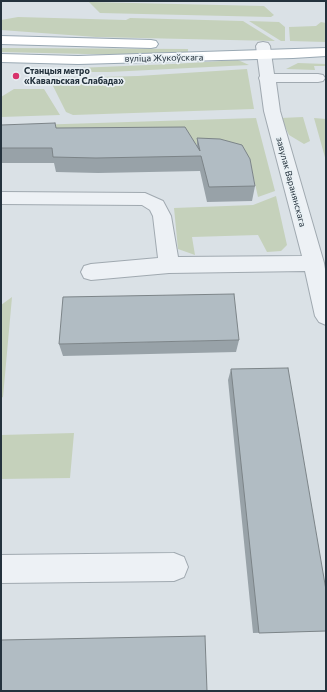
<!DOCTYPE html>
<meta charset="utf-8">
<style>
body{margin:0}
#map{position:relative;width:327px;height:692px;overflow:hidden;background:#dae1e6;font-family:Commissioner,sans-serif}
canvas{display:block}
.frame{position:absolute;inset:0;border:2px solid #24323d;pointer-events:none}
</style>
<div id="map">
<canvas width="327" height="692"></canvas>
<div class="frame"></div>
</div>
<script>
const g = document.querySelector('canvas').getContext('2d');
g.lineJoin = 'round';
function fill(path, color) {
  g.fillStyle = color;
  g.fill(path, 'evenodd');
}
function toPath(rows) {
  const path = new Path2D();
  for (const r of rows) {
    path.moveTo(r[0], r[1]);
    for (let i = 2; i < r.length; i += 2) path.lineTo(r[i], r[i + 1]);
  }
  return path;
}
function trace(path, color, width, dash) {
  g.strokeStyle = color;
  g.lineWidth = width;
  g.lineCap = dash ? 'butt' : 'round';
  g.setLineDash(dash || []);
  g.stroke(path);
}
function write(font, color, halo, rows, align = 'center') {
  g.font = font + ' Commissioner,sans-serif';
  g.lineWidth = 3.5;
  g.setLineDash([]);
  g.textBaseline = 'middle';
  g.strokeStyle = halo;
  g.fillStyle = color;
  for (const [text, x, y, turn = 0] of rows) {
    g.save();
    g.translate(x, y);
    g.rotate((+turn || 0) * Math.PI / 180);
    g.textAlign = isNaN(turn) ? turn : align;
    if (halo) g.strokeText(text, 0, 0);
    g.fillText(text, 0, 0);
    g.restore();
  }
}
const green = toPath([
 [89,2,264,6,274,15,271,17,100,13],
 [18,17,126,20,130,18,243,21,275,41,96,37,1,30,1,20],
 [249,21,279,22,285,27,285,41,281,41],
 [321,22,326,23,326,42,290,41,289,27,316,26],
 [1,48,188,49,188,53,127,55,1,52],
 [238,60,249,65,109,72,57,72,53,69,173,64],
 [298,63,326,64,326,66,314,66,315,70,286,69],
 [247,69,254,109,73,115,66,112,51,82,55,78,138,76],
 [14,89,44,89,60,115,1,117,1,97],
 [303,117,310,141,304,144,289,135,281,118],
 [256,118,275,191,258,197,249,157,225,147,201,146,179,140,1,126],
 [314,118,326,119,326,161],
 [276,196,287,245,281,251,267,252,258,235,192,237,195,255,178,249,174,208,253,205],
 [12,297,3,397,1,398,1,305],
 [74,433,70,478,1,479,1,435]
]);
const minor = toPath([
 [263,42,268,43,270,46,274,74,318,74,323,75,325,78,323,81,318,82,276,82,280,111,324,263,326,275,326,325,319,322,315,316,305,271,169,273,91,280,84,278,81,272,84,266,91,264,158,258,153,216,150,210,142,205,1,204,1,192,145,193,163,201,171,216,178,257,302,256,264,111,260,81,259,78,260,76,256,46,258,43,263,42],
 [174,553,184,557,188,567,184,577,174,581,1,583,1,555,174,553]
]);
const major = toPath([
 [1,36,151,40,156,41,158,44,156,47,151,48,1,44,1,36],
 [326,48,326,56,293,58,78,64,1,62,1,54,78,56,326,48]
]);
const wall = toPath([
 [1,125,57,128,197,146,197,138,255,186,252,201,207,202,200,171,98,173,56,172,54,163,1,163],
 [239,340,236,352,63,356,59,344],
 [231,369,326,631,253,633,228,380]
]);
const building = toPath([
 [55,123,56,128,185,127,200,151,197,138,220,139,242,145,250,159,255,186,209,187,201,156,96,158,53,157,52,148,1,148,1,125,55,123],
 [234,294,239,340,59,344,63,297,234,294],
 [288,368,326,590,326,631,259,633,231,369,288,368],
 [205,636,207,691,1,691,1,640,205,636]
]);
const markers = [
 [16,76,4,"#d8336c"]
];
const farStreetnames = [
 ["вуліца Жукоўскага",164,58,-1],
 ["завулак Варанянскага",291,182,75]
];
const farPoinames = [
 ["Станцыя метро",24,71],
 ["«Кавальская Слабада»",24,81]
];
fill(green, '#c5d1bb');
trace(minor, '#a0a9b0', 2);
trace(major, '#99a8b3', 2);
fill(minor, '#edf1f5');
fill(major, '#fff');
fill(wall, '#98a2a8');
fill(building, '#b1bcc3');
trace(building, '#7c8488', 1);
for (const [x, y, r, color] of markers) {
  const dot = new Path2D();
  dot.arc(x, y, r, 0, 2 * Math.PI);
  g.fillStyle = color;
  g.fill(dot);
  trace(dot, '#e9f0f4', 1.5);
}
write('9px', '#24323d', '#e9f0f4', farStreetnames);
write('bold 9px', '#24323d', '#e9f0f4', farPoinames, 'left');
</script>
